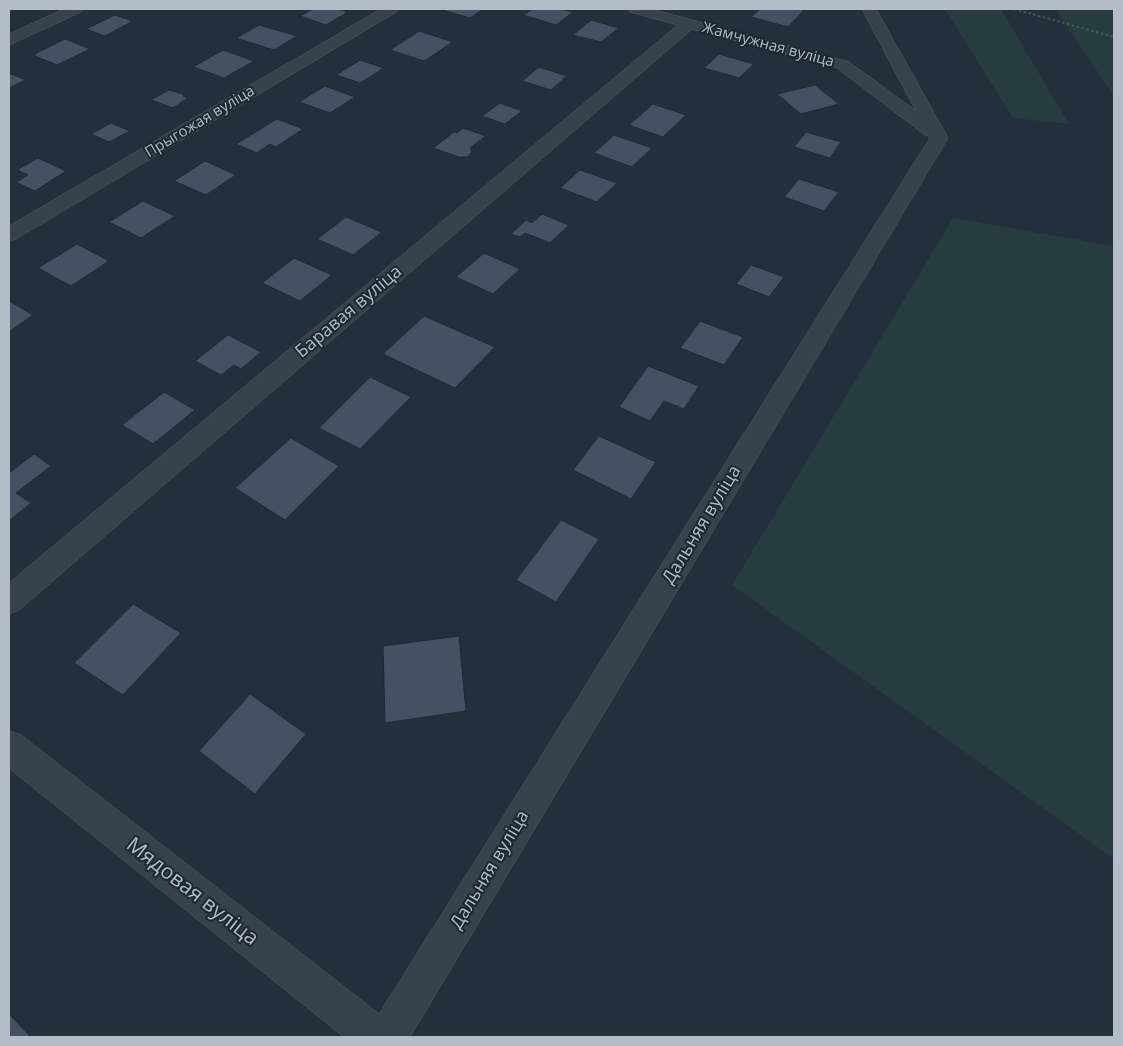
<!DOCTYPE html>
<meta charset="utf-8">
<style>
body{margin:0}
#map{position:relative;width:1123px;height:1046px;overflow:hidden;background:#242f3e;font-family:"Open Sans",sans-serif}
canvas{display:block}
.frame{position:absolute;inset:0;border:10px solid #b4bcc9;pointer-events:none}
</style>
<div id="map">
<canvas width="1123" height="1046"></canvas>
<div class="frame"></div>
</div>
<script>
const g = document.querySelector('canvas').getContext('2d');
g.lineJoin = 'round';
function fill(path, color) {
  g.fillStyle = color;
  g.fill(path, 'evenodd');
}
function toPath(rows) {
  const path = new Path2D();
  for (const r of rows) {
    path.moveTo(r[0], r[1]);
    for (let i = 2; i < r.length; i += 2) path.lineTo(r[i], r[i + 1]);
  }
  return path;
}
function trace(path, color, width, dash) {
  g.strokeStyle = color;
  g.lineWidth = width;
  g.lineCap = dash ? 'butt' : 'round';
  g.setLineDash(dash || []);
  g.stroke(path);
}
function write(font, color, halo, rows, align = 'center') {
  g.font = font + ' "Open Sans",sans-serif';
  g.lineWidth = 4;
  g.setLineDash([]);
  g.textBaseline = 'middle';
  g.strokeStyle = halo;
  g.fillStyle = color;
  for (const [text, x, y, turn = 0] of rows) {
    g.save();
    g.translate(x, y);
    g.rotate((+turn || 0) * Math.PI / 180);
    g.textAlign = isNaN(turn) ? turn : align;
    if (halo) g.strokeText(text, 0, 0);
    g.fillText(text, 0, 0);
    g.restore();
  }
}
const green = toPath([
 [945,9,1001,9,1069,124,1013,118],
 [1055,9,1114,9,1114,96],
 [953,218,1114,246,1114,859,732,585]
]);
const building = toPath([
 [313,9,338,9,348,12,326,25,300,16,313,9],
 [439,9,484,9,470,18,439,9],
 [533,9,560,9,573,12,556,25,523,15,533,9],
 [760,9,805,9,788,27,751,17,760,9],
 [115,15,133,21,105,36,86,29,115,15],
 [591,20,619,28,601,42,573,35,591,20],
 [259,25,297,36,274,50,236,38,259,25],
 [419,31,453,42,424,61,390,50,419,31],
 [65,39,90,49,57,65,33,55,65,39],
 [223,50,254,61,224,78,193,67,223,50],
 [719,54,754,64,739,78,704,68,719,54],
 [360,60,384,68,360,83,336,75,360,60],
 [539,67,567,76,551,90,522,81,539,67],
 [9,73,26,80,9,88,9,73],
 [815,85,839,104,801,114,777,94,815,85],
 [325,86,355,97,330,113,299,102,325,86],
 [169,90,185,95,183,96,188,98,173,108,151,100,169,90],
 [500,103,522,111,505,124,482,116,500,103],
 [653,104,686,115,663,137,629,125,653,104],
 [277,119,303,129,276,147,270,144,257,153,236,144,277,119],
 [111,123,130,131,109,142,91,134,111,123],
 [463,128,486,136,470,148,472,152,468,157,459,157,433,148,454,132,457,133,463,128],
 [806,132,841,142,830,158,794,147,806,132],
 [614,135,652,148,632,167,594,153,614,135],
 [38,158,66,171,35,191,16,182,28,175,17,170,38,158],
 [205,161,236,175,206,195,174,181,205,161],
 [580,170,617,183,597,202,560,188,580,170],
 [799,179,839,192,824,211,784,197,799,179],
 [143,201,175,216,141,238,109,222,143,201],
 [542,214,569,225,550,243,525,233,520,237,511,234,526,220,532,223,542,214],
 [346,217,382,232,353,255,317,239,346,217],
 [77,244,109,261,71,286,38,268,77,244],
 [484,253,520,269,493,294,456,277,484,253],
 [294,258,332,275,300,301,262,283,294,258],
 [751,265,784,277,769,297,736,284,751,265],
 [9,301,33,315,9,332,9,301],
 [424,316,495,347,455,388,383,354,424,316],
 [700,321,743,337,724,365,680,348,700,321],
 [228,335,261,352,241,369,234,365,221,375,195,361,228,335],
 [648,366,699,386,684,409,664,401,650,421,619,407,648,366],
 [370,377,411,397,360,449,319,428,370,377],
 [164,392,195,410,153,444,122,425,164,392],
 [599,436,656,462,631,499,573,470,599,436],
 [291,438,339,466,285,520,235,488,291,438],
 [34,454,51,466,16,493,31,503,9,521,9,473,34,454],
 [561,520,599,539,556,602,516,580,561,520],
 [133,604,181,633,123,695,74,663,133,604],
 [459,636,466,711,385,723,383,646,459,636],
 [250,694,306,734,255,794,199,751,250,694],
 [9,1014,30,1036,29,1037,9,1037,9,1014]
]);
const path = toPath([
 [1014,9,1114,37]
]);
const minor = toPath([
 [64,9,83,9,81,12,9,45,9,34,64,9],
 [381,9,398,9,396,12,16,239,9,241,9,226,381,9],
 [628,9,651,9,849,62,916,111,862,9,876,9,948,138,410,1037,344,1037,9,768,9,731,21,735,379,1014,930,138,929,136,925,135,837,68,692,29,19,610,9,614,9,583,678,25,630,12,628,9]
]);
const farStreetnames = [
 ["Жамчужная вуліца",768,45,15],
 ["Прыгожая вуліца",200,122,-31]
];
const streetNames = [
 ["Баравая вуліца",349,312,-40],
 ["Дальняя вуліца",702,525,-59],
 ["Дальняя вуліца",490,870,-59]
];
const nearStreetnames = [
 ["Мядовая вуліца",192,892,38]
];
fill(green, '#263c3f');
fill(building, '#455162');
trace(building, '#1f2835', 1);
trace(minor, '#565f6c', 1);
trace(path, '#44595c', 2, [2.5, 2.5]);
fill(minor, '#38414e');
write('15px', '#b4bcc9', '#1d2633', farStreetnames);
write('18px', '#b4bcc9', '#1d2633', streetNames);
write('21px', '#b4bcc9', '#1d2633', nearStreetnames);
</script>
